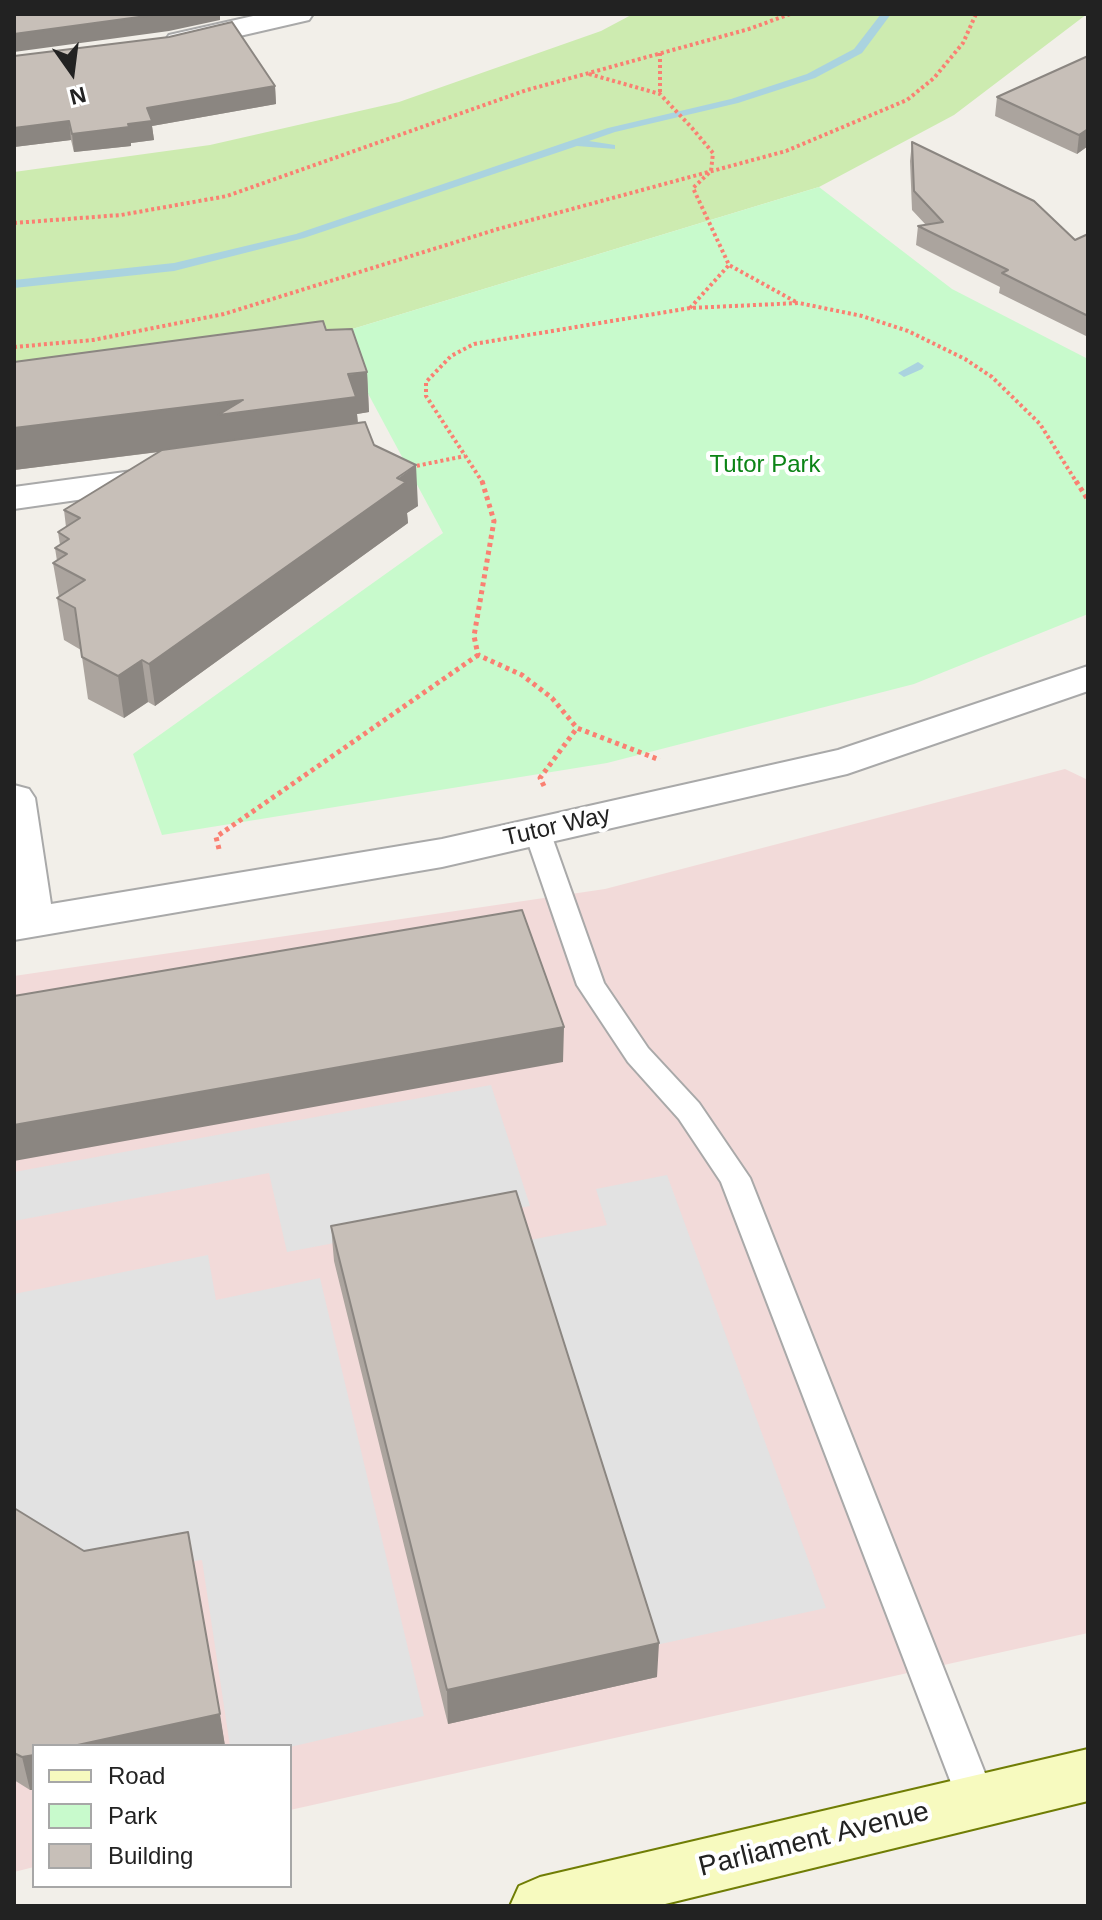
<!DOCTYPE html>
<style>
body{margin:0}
#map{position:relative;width:1102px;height:1920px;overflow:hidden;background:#f2efe9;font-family:Arial,sans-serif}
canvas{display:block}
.frame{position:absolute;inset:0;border:16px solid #222;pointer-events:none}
.legend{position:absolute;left:32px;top:1744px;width:260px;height:144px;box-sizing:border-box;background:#fff;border:2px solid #a7a7a7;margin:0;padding:10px 14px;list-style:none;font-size:24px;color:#222}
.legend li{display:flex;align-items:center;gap:16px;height:40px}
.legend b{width:40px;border:2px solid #a7a7a7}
.north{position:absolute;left:32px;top:32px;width:80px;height:80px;-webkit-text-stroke:6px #fff;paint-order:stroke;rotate:166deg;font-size:22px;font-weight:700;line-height:32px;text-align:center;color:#222}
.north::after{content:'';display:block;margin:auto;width:28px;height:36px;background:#222;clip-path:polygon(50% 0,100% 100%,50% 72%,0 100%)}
</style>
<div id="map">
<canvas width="1102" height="1920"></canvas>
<div class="frame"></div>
<ul class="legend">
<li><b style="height:10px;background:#f7fabf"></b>Road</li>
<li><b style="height:22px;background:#c8facc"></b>Park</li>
<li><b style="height:22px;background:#c7bfb8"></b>Building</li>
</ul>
<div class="north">N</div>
</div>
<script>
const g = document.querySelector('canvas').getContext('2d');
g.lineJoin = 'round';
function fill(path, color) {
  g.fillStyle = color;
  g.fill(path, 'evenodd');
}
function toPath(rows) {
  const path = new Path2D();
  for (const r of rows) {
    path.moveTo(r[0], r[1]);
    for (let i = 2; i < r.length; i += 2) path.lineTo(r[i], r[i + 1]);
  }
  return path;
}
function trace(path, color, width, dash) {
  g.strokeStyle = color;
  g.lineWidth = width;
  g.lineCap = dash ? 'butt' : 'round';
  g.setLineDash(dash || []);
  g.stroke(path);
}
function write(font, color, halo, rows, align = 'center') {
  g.font = font + ' Arial,sans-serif';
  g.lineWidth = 8;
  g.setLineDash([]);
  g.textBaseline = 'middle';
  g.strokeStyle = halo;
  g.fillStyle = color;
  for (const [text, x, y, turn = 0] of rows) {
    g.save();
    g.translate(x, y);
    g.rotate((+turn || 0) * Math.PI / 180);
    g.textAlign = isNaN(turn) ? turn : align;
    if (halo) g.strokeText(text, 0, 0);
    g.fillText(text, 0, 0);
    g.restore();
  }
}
const commercial = toPath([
 [1065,769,1088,780,1088,1633,290,1810,290,1746,34,1746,34,1867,14,1872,14,976,605,889]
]);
const grass = toPath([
 [633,14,1087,14,954,115,819,187,336,334,14,383,14,172,210,145,399,102,601,31]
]);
const park = toPath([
 [819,187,952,289,1088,359,1088,614,914,684,607,763,162,835,133,754,443,533,336,334]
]);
const parking = toPath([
 [491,1085,530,1206,287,1252,269,1173,14,1221,14,1172],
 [667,1175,826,1608,656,1645,530,1240,607,1225,596,1189],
 [208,1255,216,1300,320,1278,424,1716,290,1747,230,1746,202,1560,98,1573,14,1523,14,1294]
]);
const stream = toPath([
 [881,14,891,14,862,53,815,78,738,103,615,132,589,141,615,145,615,149,577,146,304,238,174,271,14,288,14,280,174,263,296,234,608,128,731,99,807,74,854,49,881,14],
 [918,362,924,366,922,369,904,377,898,373,918,362]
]);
const pathFar1 = toPath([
 [660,53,660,94],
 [589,74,660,94,692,128,713,153,711,171,693,188,729,265,796,302],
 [14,223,121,215,227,196,527,90,749,29,790,14],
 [690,308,729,265],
 [14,347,93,340,224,314,498,229,786,151,907,100,934,78,963,43,976,14],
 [411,467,465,456],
 [483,483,426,396,426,382,451,356,474,344,690,308,799,303,862,316,908,331,965,359,992,377,1040,424,1077,483]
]);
const path = toPath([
 [482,481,494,521,474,636,478,655,522,675,552,698,577,728,660,760],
 [1076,481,1088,500],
 [544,786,540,778,577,728],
 [219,849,216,837,478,655]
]);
const service = toPath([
 [537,822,546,825,550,831,604,983,648,1048,699,1103,750,1178,996,1801,990,1813,977,1818,964,1813,958,1801,721,1182,679,1119,628,1062,577,985,524,831,528,825,537,822]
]);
const minor = toPath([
 [262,14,313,14,309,20,179,50,169,47,165,41,169,35,262,14],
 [162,467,175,470,180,478,175,486,14,509,14,487,162,467],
 [1088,666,1088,691,847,774,442,867,14,940,14,785,29,789,35,798,51,904,442,839,838,750,1088,666]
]);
const secondary = toPath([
 [1088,1749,1088,1801,657,1906,510,1906,519,1886,540,1877,1088,1749]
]);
const wall = toPath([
 [14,56,275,86,276,104,152,126,154,140,131,143,131,146,74,152,71,140,14,147],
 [1088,56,1088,146,1077,154,995,116,997,97],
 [912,142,1075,240,1088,234,1088,337,999,293,1000,287,916,245,918,226,926,225,912,210,910,161],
 [326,330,367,372,369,412,357,414,358,423,418,506,407,513,408,523,155,706,148,702,124,718,88,699,81,650,64,640,57,598,59,597,53,563,57,561,55,548,60,545,58,532,66,527,64,510,159,452,14,470,14,362],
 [331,1226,657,1677,448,1724,334,1261],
 [14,1508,84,1551,188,1532,225,1746,34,1746,30,1790,14,1780]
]);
const shadedWall = toPath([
 [161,14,220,14,220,20,169,31,14,52,14,34],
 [275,86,276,104,152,126,154,140,131,143,131,146,74,152,72,134,128,124,147,108],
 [69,121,71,140,14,147,14,128],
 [1088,129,1088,146,1077,154,1079,135],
 [367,372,369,412,357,414,359,438,221,444,14,470,14,428],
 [416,465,418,506,407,513,408,523,155,706,149,664],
 [142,660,148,702,124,718,118,676],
 [564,1027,563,1062,14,1161,14,1125],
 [659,1643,657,1677,448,1724,447,1690],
 [220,1714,225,1746,73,1746],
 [34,1755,34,1790,30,1790,22,1757]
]);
const building = toPath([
 [14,14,161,14,14,34,14,14],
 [232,22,275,86,147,108,152,121,128,124,129,127,72,134,69,121,14,128,14,56,169,37,232,22],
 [1088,56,1088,129,1079,135,997,97,1088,56],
 [912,142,1034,201,1075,240,1088,234,1088,316,1002,273,1008,270,918,226,943,222,914,191,912,142],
 [323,321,326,330,352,329,367,372,348,374,356,397,218,415,243,400,14,428,14,362,323,321],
 [365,422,374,445,416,465,397,478,406,482,149,664,142,660,118,676,82,657,75,608,57,598,85,580,53,563,67,554,55,548,69,539,58,532,80,518,64,510,162,450,365,422],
 [522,910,564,1027,14,1125,14,996,522,910],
 [516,1191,659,1643,447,1690,331,1226,516,1191],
 [14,1508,84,1551,188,1532,220,1714,73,1746,34,1746,34,1755,22,1757,14,1753,14,1508]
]);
const parkNames = [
 ["Tutor Park",765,465]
];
const streetNames = [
 ["Tutor Way",557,827,-13]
];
const nearStreetnames = [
 ["Parliament Avenue",814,1840,-14]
];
fill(commercial, '#f2dad9');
fill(grass, '#cdebb0');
fill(park, '#c8facc');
fill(parking, '#e2e2e2');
fill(stream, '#aad3df');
trace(service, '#a9a9a9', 4);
trace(minor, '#a9a9a9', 4);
trace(secondary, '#707d05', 4);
trace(pathFar1, '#fa8072', 4, [3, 3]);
trace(path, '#fa8072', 5, [4, 4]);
fill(service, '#fff');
fill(minor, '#fff');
fill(secondary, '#f7fabf');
fill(wall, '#aba49e');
fill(shadedWall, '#8b8681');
fill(building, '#c7bfb8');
trace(building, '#8b8681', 2);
write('24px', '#0c8416', '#fff', parkNames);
write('24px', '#222', '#fff', streetNames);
write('28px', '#222', '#fff', nearStreetnames);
</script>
